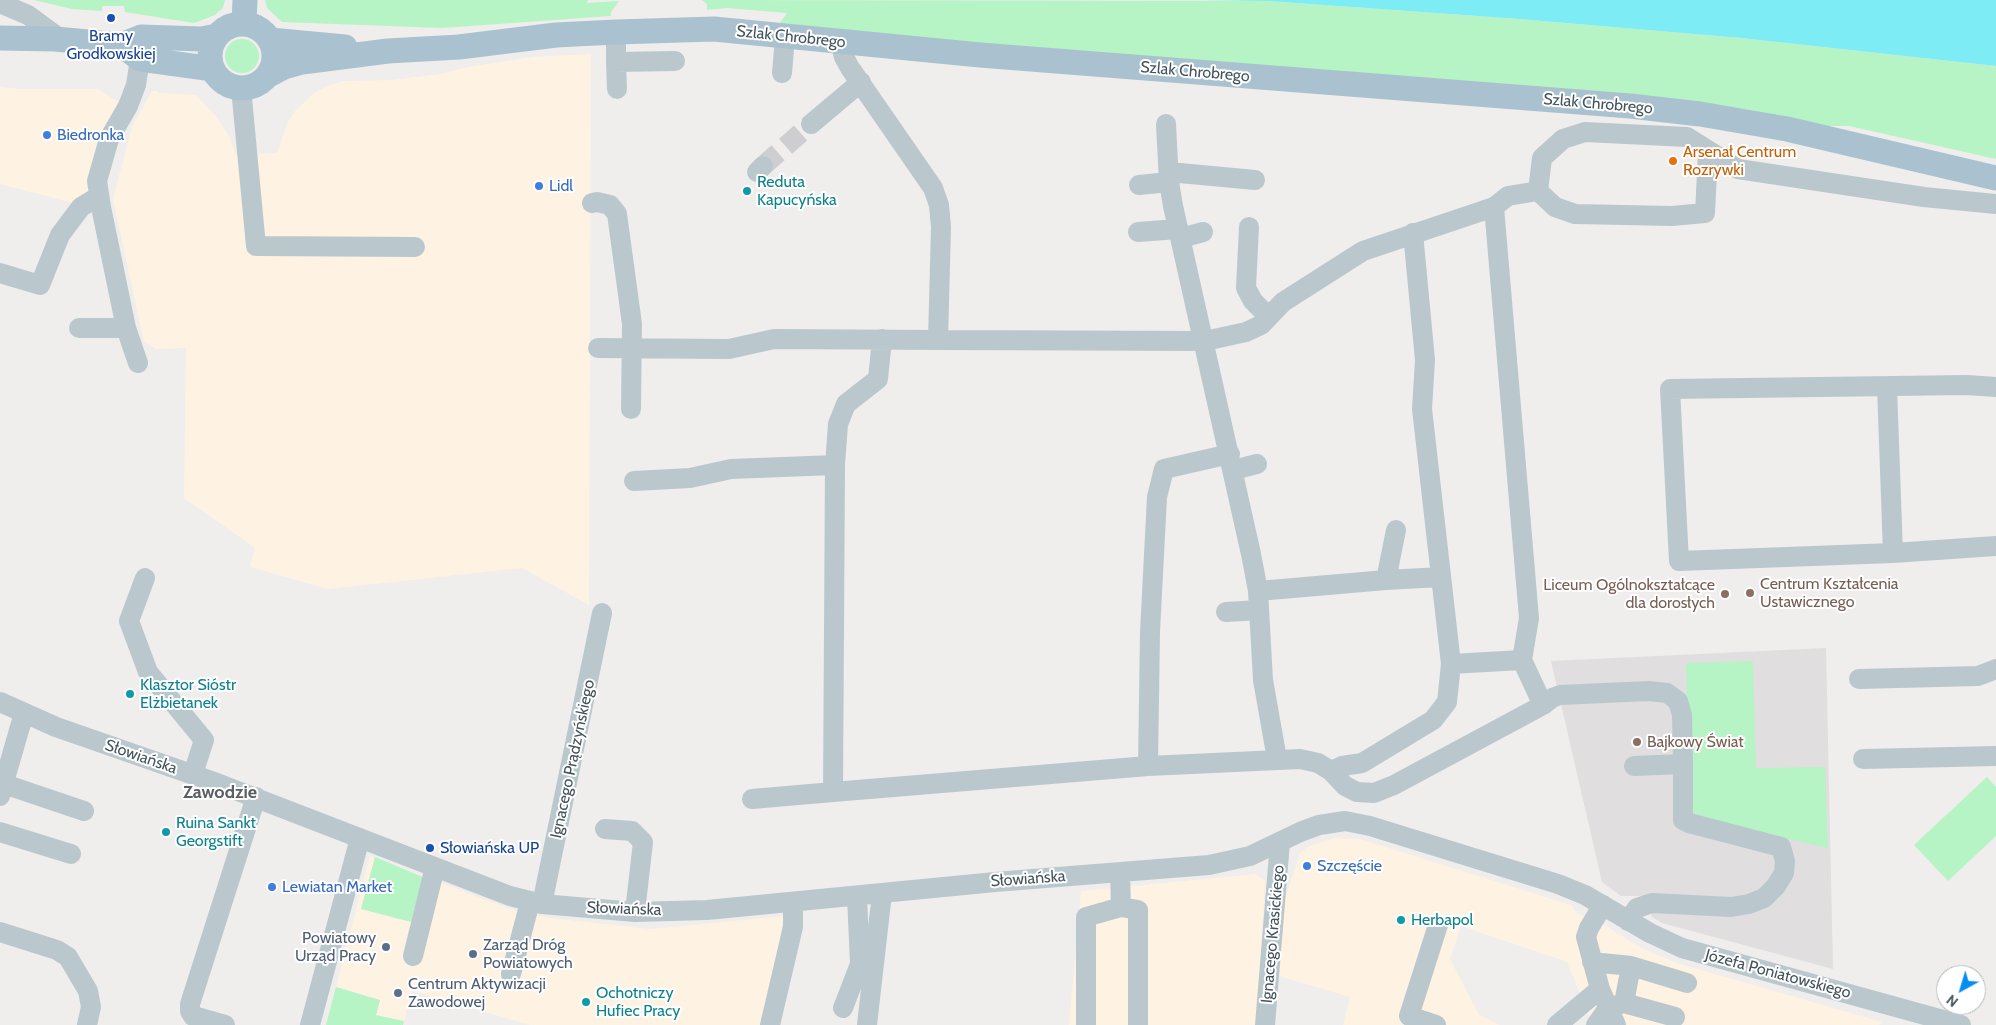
<!DOCTYPE html>
<meta charset="utf-8">
<style>
body{margin:0}
#map{position:relative;width:1996px;height:1025px;overflow:hidden;background:#f0eded;font-family:Cabin,sans-serif}
canvas{display:block}
.north{position:absolute;left:1936px;top:965px;width:50px;height:50px;box-sizing:border-box;background:#fff;border:1px solid #b4bbbe;border-radius:50%;rotate:219deg;font-size:14px;font-weight:700;line-height:20px;text-align:center;color:#44545c}
.north::after{content:'';display:block;margin:auto;width:18px;height:22px;background:#068df1;clip-path:polygon(50% 0,100% 100%,50% 72%,0 100%)}
</style>
<div id="map">
<canvas width="1996" height="1025"></canvas>
<div class="north">N</div>
</div>
<script>
const g = document.querySelector('canvas').getContext('2d');
g.lineJoin = 'round';
function fill(path, color) {
  g.fillStyle = color;
  g.fill(path, 'evenodd');
}
function toPath(rows) {
  const path = new Path2D();
  for (const r of rows) {
    if (r.length === 3) {
      path.moveTo(r[0] + r[2], r[1]);
      path.arc(r[0], r[1], r[2], 0, 2 * Math.PI);
      continue;
    }
    path.moveTo(r[0], r[1]);
    for (let i = 2; i < r.length; i += 2) path.lineTo(r[i], r[i + 1]);
  }
  return path;
}
function trace(path, color, width, dash) {
  g.strokeStyle = color;
  g.lineWidth = width;
  g.lineCap = dash ? 'butt' : 'round';
  g.setLineDash(dash || []);
  g.stroke(path);
}
function write(font, color, halo, rows, align = 'center') {
  g.font = font + ' Cabin,sans-serif';
  g.lineWidth = 4;
  g.setLineDash([]);
  g.textBaseline = 'middle';
  g.strokeStyle = halo;
  g.fillStyle = color;
  for (const [text, x, y, turn = 0] of rows) {
    g.save();
    g.translate(x, y);
    g.rotate((+turn || 0) * Math.PI / 180);
    g.textAlign = isNaN(turn) ? turn : align;
    if (halo) g.strokeText(text, 0, 0);
    g.fillText(text, 0, 0);
    g.restore();
  }
}
const commercial = toPath([
 [591,54,589,605,522,568,328,589,250,567,255,548,184,498,186,348,156,349,144,342,113,199,132,127,152,91,157,91,159,93,196,95,216,116,230,138,236,155,277,153,288,122,295,111,314,93,327,86,344,81,392,80,440,74,468,67,533,57],
 [0,87,20,89,98,89,120,103,85,210,77,204,0,184],
 [1334,838,1360,839,1571,905,1576,913,1608,927,1633,943,1653,953,1680,964,1882,1022,1879,1025,1586,1025,1591,1021,1567,962,1461,926,1450,959,1479,1015,1500,1025,1343,1025,1350,997,1279,976,1283,905,1300,853,1309,846],
 [370,856,516,911,550,918,651,929,784,916,763,1025,530,1025,412,991,404,1021,376,1015,380,1000,336,987],
 [1256,874,1265,881,1257,1025,1069,1025,1081,891]
]);
const education = toPath([
 [1826,648,1833,969,1662,923,1651,916,1653,896,1621,896,1602,882,1551,661]
]);
const green = toPath([
 [34,0,225,0,223,8,215,15,194,23,125,12,124,6,102,6,102,11,72,9],
 [265,0,588,0,587,3,619,1,611,12,611,16,442,28,282,22,267,8],
 [702,0,1269,1,1519,19,1741,38,1996,66,1996,159,1849,126,1822,126,1745,109,1056,52,780,23,787,13,727,8,707,10,707,4],
 [242,56,17],
 [1753,661,1756,768,1825,767,1828,848,1696,818,1690,810,1686,663],
 [1987,777,1996,787,1996,836,1948,881,1914,845],
 [375,857,423,877,411,922,361,909],
 [336,987,380,1000,376,1015,404,1021,403,1025,326,1025]
]);
const water = toPath([
 [1197,0,1996,0,1996,66,1741,38,1519,19,1269,1]
]);
const minorTunnel = toPath([
 [763,166,811,124]
]);
const minor = toPath([
 [0,3,28,15,62,40],
 [616,32,616,62,675,61],
 [840,42,844,57,850,68,933,188,939,205,941,227,938,340,1205,341,1246,332,1261,325,1283,302,1363,251,1494,207,1508,196,1538,191,1542,158,1563,139,1585,132,1687,137,1738,169,1924,197,1996,204],
 [616,62,617,89],
 [782,73,785,37],
 [241,88,256,246,415,247],
 [811,124,861,82],
 [1166,124,1169,182,1173,206,1251,554,1258,591,1263,680,1277,759],
 [757,172,763,166],
 [1169,172,1255,180],
 [1139,185,1169,182],
 [1538,191,1555,207,1575,214,1672,216,1705,213,1708,152],
 [592,203,597,202,610,205,617,214,632,324,631,409],
 [1494,207,1529,618,1522,660,1543,705],
 [1249,227,1246,288,1253,301,1269,317],
 [1138,232,1178,229],
 [1413,233,1425,360,1422,409,1451,664,1522,660],
 [1181,238,1203,232],
 [0,273,40,285,60,235,81,207,99,196],
 [79,328,126,328],
 [882,339,878,379,846,404,838,424,835,465,833,792,1148,766,1300,759,1318,763,1331,771,1345,786,1357,792,1374,793,1394,785,1543,705,1552,698,1560,695,1649,691,1667,693,1678,701,1682,715,1683,764,1634,766],
 [598,348,729,349,774,339,938,340],
 [138,363,126,328,101,207,97,181,109,139,128,106,136,85,140,59],
 [1887,387,1893,553],
 [1996,387,1967,385,1670,389,1679,561,1893,553,1996,546],
 [1233,470,1257,464],
 [634,481,690,478,731,469,835,465],
 [145,578,129,621,148,672,204,740,193,774],
 [1386,580,1396,530],
 [1258,591,1386,580,1441,577],
 [1226,612,1259,610],
 [1859,679,1978,676,1996,669],
 [0,702,56,727,217,783,510,896,542,904,635,912,707,910,995,882,1209,865,1250,856,1300,832,1319,825,1345,821,1370,826,1558,884,1585,895,1650,933,1682,948,1961,1025],
 [1863,759,1996,756],
 [1148,766,1150,632,1157,497,1164,469,1230,454],
 [1331,771,1342,766,1362,763,1433,720,1447,702,1451,664],
 [4,784,84,811],
 [0,796,24,713],
 [752,799,833,792],
 [605,829,632,831,643,842,635,912],
 [0,832,71,854],
 [1120,872,1121,907,1138,910,1138,1025],
 [542,904,602,613],
 [1603,905,1589,928,1586,937,1600,989,1616,1025],
 [1628,921,1637,908,1652,903,1731,907,1749,904,1764,898,1776,886,1784,873,1785,861,1781,847,1689,823,1683,820,1683,764],
 [0,932,57,950,68,957,88,991,91,1007,87,1025],
 [413,956,435,867],
 [1592,962,1631,966,1624,1003,1608,1008,1596,1025],
 [1631,966,1687,983],
 [511,974,530,902],
 [1624,1003,1675,1017],
 [843,1008,860,964,857,896],
 [225,1025,193,1016,190,1011,190,1004,256,797],
 [310,1025,360,838],
 [770,1025,793,927,793,902],
 [867,1025,882,893],
 [1086,1025,1086,917,1121,907],
 [1265,1025,1280,842],
 [1436,1025,1409,1016,1438,925],
 [1557,1025,1600,989]
]);
const major = toPath([
 [244,23,245,0],
 [242,56,32],
 [0,38,55,39,121,45,140,59,213,69],
 [270,40,345,47],
 [121,45,141,37,202,39,217,36],
 [267,76,284,67,302,62,388,51,459,47,556,35,616,32,714,29,980,55,1630,106,1700,114,1787,129,1996,178]
]);
const markers = [
 [111,18,5,"#1a4fb4"],
 [47,135,5,"#3f7fe0"],
 [1673,161,5,"#e8710a"],
 [539,186,5,"#3f7fe0"],
 [747,191,5,"#0f9aa8"],
 [1750,593,5,"#8d6e63"],
 [1725,594,5,"#8d6e63"],
 [130,694,5,"#0f9aa8"],
 [1637,742,5,"#8d6e63"],
 [166,832,5,"#0f9aa8"],
 [430,848,5,"#1a4fb4"],
 [1307,866,5,"#3f7fe0"],
 [272,887,5,"#3f7fe0"],
 [1401,920,5,"#0f9aa8"],
 [386,947,5,"#5c6f8a"],
 [473,954,5,"#5c6f8a"],
 [398,993,5,"#5c6f8a"],
 [586,1002,5,"#0f9aa8"]
];
const transitNames = [
 ["Bramy",111,36],
 ["Grodkowskiej",111,54],
 ["Słowiańska UP",440,848,"left"]
];
const streetNames = [
 ["Szlak Chrobrego",791,37,6],
 ["Szlak Chrobrego",1195,72,5],
 ["Szlak Chrobrego",1598,104,5],
 ["Słowiańska",141,757,19],
 ["Ignacego Prądzyńskiego",573,759,-78],
 ["Słowiańska",1028,879,-4],
 ["Słowiańska",624,909,2],
 ["Ignacego Krasickiego",1273,934,-85],
 ["Józefa Poniatowskiego",1778,974,15]
];
const shopNames = [
 ["Biedronka",57,135],
 ["Lidl",549,186],
 ["Szczęście",1317,866],
 ["Lewiatan Market",282,887]
];
const foodNames = [
 ["Arsenał Centrum",1683,152],
 ["Rozrywki",1683,170]
];
const cultureNames = [
 ["Reduta",757,182],
 ["Kapucyńska",757,200],
 ["Klasztor Sióstr",140,685],
 ["Elżbietanek",140,703],
 ["Ruina Sankt",176,823],
 ["Georgstift",176,841],
 ["Herbapol",1411,920],
 ["Ochotniczy",596,993],
 ["Hufiec Pracy",596,1011]
];
const educationNames = [
 ["Centrum Kształcenia",1760,584],
 ["Ustawicznego",1760,602],
 ["Liceum Ogólnokształcące",1715,585,"right"],
 ["dla dorosłych",1715,603,"right"],
 ["Bajkowy Świat",1647,742]
];
const serviceNames = [
 ["Powiatowy",376,938,"right"],
 ["Urząd Pracy",376,956,"right"],
 ["Zarząd Dróg",483,945],
 ["Powiatowych",483,963],
 ["Centrum Aktywizacji",408,984],
 ["Zawodowej",408,1002]
];
const neighbourhoodNames = [
 ["Zawodzie",220,793]
];
fill(commercial, '#fef2e3');
fill(education, '#e1dedf');
fill(green, '#b6f3c5');
fill(water, '#7eecf5');
trace(minorTunnel, '#ceced0', 20, [20, 10]);
trace(minor, '#bac8ce', 20);
trace(major, '#aac2cf', 25);
for (const [x, y, r, color] of markers) {
  const dot = new Path2D();
  dot.arc(x, y, r, 0, 2 * Math.PI);
  g.fillStyle = color;
  g.fill(dot);
  trace(dot, '#fff', 2);
}
write('16px', '#164399', '#fff', transitNames);
write('16px', '#44545c', '#fff', streetNames);
write('16px', '#366cbe', '#fff', shopNames, 'left');
write('16px', '#c56008', '#fff', foodNames, 'left');
write('16px', '#0d838f', '#fff', cultureNames, 'left');
write('16px', '#785e54', '#fff', educationNames, 'left');
write('16px', '#4e5e75', '#fff', serviceNames, 'left');
write('bold 18px', '#595f63', '#fff', neighbourhoodNames);
</script>
